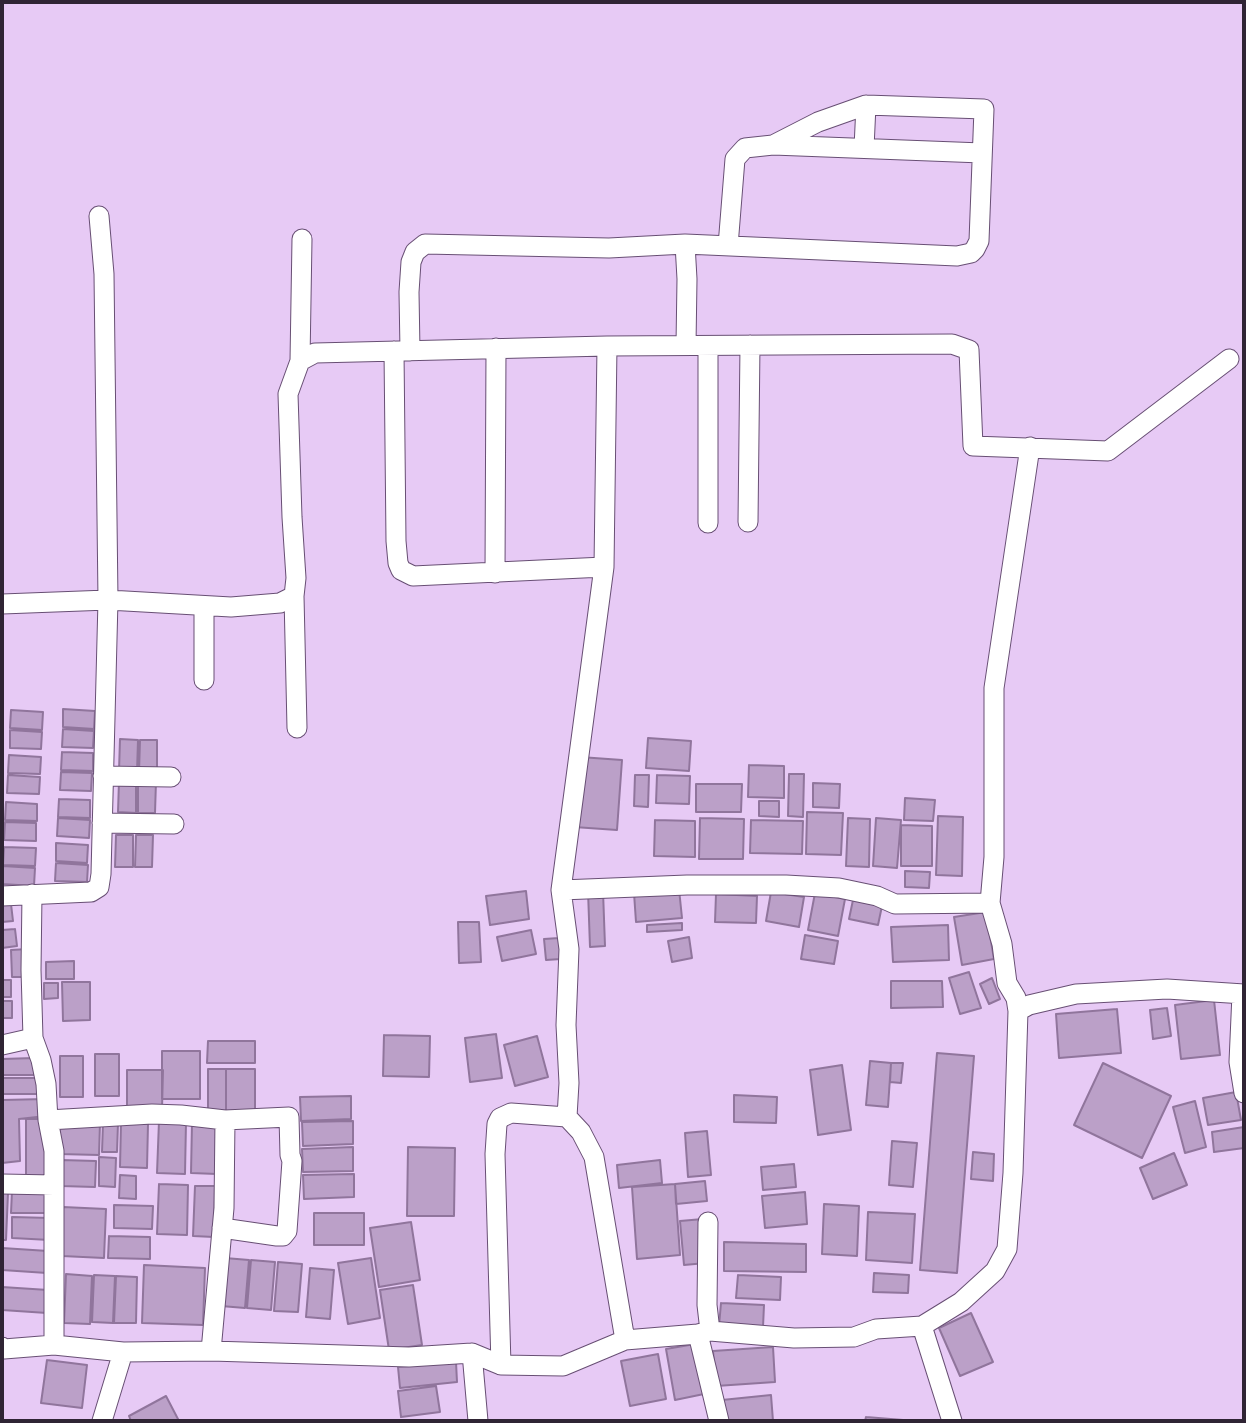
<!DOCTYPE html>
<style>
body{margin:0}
#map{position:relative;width:1246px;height:1423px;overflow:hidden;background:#e7caf5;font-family:Poppins,sans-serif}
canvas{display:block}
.frame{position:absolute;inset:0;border:4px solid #2f2434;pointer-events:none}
</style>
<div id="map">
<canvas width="1246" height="1423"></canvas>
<div class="frame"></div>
</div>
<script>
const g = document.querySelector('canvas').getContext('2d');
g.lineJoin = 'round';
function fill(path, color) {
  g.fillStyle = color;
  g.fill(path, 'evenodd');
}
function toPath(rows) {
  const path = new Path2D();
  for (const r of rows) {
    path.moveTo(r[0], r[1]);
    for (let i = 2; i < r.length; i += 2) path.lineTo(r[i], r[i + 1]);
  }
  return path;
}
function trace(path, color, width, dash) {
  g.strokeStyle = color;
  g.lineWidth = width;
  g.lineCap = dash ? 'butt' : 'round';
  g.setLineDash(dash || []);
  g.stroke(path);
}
const building = toPath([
 [63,709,95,711,94,729,63,727,63,709],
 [11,710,43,712,42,730,10,728,11,710],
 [63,729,94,731,93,748,62,747,63,729],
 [10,730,42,732,41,749,10,748,10,730],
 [648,738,691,741,689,771,646,768,648,738],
 [120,739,138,740,137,772,119,771,120,739],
 [140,740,157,740,157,772,139,772,140,740],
 [62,752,93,753,93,771,61,770,62,752],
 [9,755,41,757,40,774,8,773,9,755],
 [580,757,622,760,617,830,574,827,580,757],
 [749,765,784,766,784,798,748,797,749,765],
 [61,772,92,773,91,791,60,790,61,772],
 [789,774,804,774,803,817,788,816,789,774],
 [8,775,40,777,39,794,7,793,8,775],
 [635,775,649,775,648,807,634,806,635,775],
 [657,775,690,776,689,804,656,803,657,775],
 [119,781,136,781,136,813,118,812,119,781],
 [138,781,156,781,155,813,138,813,138,781],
 [813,783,840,784,839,808,813,807,813,783],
 [696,784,742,784,741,812,696,812,696,784],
 [905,798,935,800,933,821,904,820,905,798],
 [59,799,90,800,90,818,58,817,59,799],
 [759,801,779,801,779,817,759,816,759,801],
 [6,802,37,804,37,821,5,820,6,802],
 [807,812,843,813,841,855,806,854,807,812],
 [938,816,963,817,962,876,936,875,938,816],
 [58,818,90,820,89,838,57,836,58,818],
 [700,818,744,819,743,859,699,859,700,818],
 [848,818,870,819,869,867,846,866,848,818],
 [876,818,901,820,897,868,873,866,876,818],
 [655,820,695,821,695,857,654,856,655,820],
 [751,820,803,821,802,854,750,853,751,820],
 [5,822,36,823,36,841,4,840,5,822],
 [901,825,932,826,932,866,901,866,901,825],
 [116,835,133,835,133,867,115,867,116,835],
 [136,835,153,835,152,867,135,867,136,835],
 [56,843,88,845,87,863,56,861,56,843],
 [4,847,36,848,35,866,3,865,4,847],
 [56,863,88,865,87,882,55,881,56,863],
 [3,866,35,868,34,886,2,884,3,866],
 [905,871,930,872,929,888,905,887,905,871],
 [679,889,682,918,636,922,634,893,679,889],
 [526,891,529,919,490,925,486,896,526,891],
 [588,891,603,891,605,946,590,947,588,891],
 [771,892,804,897,799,927,766,921,771,892],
 [815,893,845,899,838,936,808,930,815,893],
 [716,894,757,896,756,923,715,922,716,894],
 [853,900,882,906,878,925,849,919,853,900],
 [11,904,13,921,2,922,2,905,11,904],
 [986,912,994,959,962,965,954,917,986,912],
 [458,922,479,922,481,962,459,963,458,922],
 [682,923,682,930,647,932,647,925,682,923],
 [948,925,949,960,893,962,891,927,948,925],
 [15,929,17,946,2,948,2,930,15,929],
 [531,930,536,954,502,961,497,937,531,930],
 [805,935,838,941,834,964,801,959,805,935],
 [689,937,692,958,672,962,668,941,689,937],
 [559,938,561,959,546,960,544,939,559,938],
 [28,949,29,977,12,977,11,950,28,949],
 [74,961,74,979,46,979,46,962,74,961],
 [969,972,981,1008,960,1014,949,978,969,972],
 [992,978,1000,999,989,1004,980,984,992,978],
 [2,980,11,980,11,997,2,997,2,980],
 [891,981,942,981,943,1007,891,1008,891,981],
 [62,982,90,982,90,1020,63,1021,62,982],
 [44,983,58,983,58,998,44,999,44,983],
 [1214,1000,1220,1055,1181,1059,1175,1005,1214,1000],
 [2,1001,12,1001,12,1018,2,1018,2,1001],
 [1167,1008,1171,1036,1153,1039,1150,1010,1167,1008],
 [1117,1009,1121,1053,1059,1058,1056,1014,1117,1009],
 [496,1034,502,1078,470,1082,465,1038,496,1034],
 [384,1035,430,1036,429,1077,383,1076,384,1035],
 [537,1036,548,1077,515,1086,504,1045,537,1036],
 [208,1041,255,1041,255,1063,207,1063,208,1041],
 [162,1051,200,1051,200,1099,162,1099,162,1051],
 [937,1053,974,1056,957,1273,920,1270,937,1053],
 [95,1054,119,1054,119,1096,95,1096,95,1054],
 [60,1056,83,1056,83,1097,60,1097,60,1056],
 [34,1058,34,1075,2,1075,2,1059,34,1058],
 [870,1061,891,1063,888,1107,866,1105,870,1061],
 [891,1063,903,1063,901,1083,890,1082,891,1063],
 [1103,1063,1171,1096,1142,1158,1074,1125,1103,1063],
 [842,1065,851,1130,818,1135,810,1070,842,1065],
 [208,1069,226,1069,226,1115,208,1115,208,1069],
 [226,1069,255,1069,255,1110,226,1111,226,1069],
 [127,1070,163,1070,162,1109,127,1109,127,1070],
 [2,1078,39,1078,39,1094,2,1094,2,1078],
 [1236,1092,1241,1120,1208,1125,1203,1098,1236,1092],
 [734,1095,777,1097,776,1123,734,1122,734,1095],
 [351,1096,351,1119,301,1121,300,1097,351,1096],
 [46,1099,46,1116,19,1119,20,1161,2,1163,2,1100,46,1099],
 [1195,1101,1206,1147,1185,1153,1173,1107,1195,1101],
 [26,1119,46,1119,46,1176,26,1176,26,1119],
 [159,1121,186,1122,185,1174,157,1173,159,1121],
 [353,1121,353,1144,303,1146,302,1122,353,1121],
 [60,1122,100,1123,99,1155,59,1154,60,1122],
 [103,1123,118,1123,117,1152,102,1152,103,1123],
 [121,1123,148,1124,147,1168,120,1167,121,1123],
 [192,1123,219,1123,217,1174,191,1173,192,1123],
 [1244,1127,1244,1148,1214,1152,1212,1132,1244,1127],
 [707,1131,711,1175,688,1177,685,1133,707,1131],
 [892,1141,917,1143,913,1187,889,1185,892,1141],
 [353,1147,353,1171,303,1172,302,1149,353,1147],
 [408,1147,455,1148,454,1216,407,1216,408,1147],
 [973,1152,994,1154,993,1181,971,1179,973,1152],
 [1174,1153,1187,1185,1153,1199,1140,1168,1174,1153],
 [99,1157,116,1158,115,1187,99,1186,99,1157],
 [61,1160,96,1161,95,1187,61,1186,61,1160],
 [660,1160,662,1183,619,1188,617,1165,660,1160],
 [794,1164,796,1187,763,1190,761,1167,794,1164],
 [354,1174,354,1197,304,1199,303,1175,354,1174],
 [120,1175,136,1176,136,1199,119,1198,120,1175],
 [705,1181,707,1201,676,1204,675,1184,705,1181],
 [159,1184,188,1185,187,1235,157,1234,159,1184],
 [675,1184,680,1255,637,1259,632,1187,675,1184],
 [195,1186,215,1186,214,1237,193,1236,195,1186],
 [12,1191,50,1191,50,1213,11,1213,12,1191],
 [2,1192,8,1193,6,1240,2,1240,2,1192],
 [805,1192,807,1224,765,1228,762,1196,805,1192],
 [824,1204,859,1206,857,1256,822,1254,824,1204],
 [114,1205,153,1206,152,1229,114,1228,114,1205],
 [63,1207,106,1209,104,1258,62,1256,63,1207],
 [868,1212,915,1214,912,1263,866,1260,868,1212],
 [314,1213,364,1213,364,1245,314,1245,314,1213],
 [12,1217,51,1218,50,1240,12,1238,12,1217],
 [703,1219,706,1263,684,1265,680,1221,703,1219],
 [411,1222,420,1280,379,1287,370,1228,411,1222],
 [109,1236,150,1237,150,1259,108,1258,109,1236],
 [724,1242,806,1244,806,1272,724,1271,724,1242],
 [2,1248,48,1251,47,1273,2,1270,2,1248],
 [225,1258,249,1260,245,1308,221,1306,225,1258],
 [371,1258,380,1318,348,1324,338,1263,371,1258],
 [251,1260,275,1262,271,1310,247,1308,251,1260],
 [278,1262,302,1264,298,1312,274,1311,278,1262],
 [144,1265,205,1268,203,1325,142,1323,144,1265],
 [310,1268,334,1270,330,1319,306,1317,310,1268],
 [874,1273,909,1275,908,1293,873,1292,874,1273],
 [66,1274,92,1276,90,1324,64,1323,66,1274],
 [94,1275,115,1276,113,1323,92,1322,94,1275],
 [738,1275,781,1277,780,1300,736,1298,738,1275],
 [116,1276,137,1277,136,1323,114,1323,116,1276],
 [413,1285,422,1345,389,1350,380,1290,413,1285],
 [2,1287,48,1290,47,1313,2,1310,2,1287],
 [721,1303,764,1305,763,1327,719,1326,721,1303],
 [971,1313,993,1362,960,1376,939,1328,971,1313],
 [695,1344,704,1394,675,1400,666,1349,695,1344],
 [773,1347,775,1382,716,1386,713,1351,773,1347],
 [658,1354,666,1399,630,1406,621,1361,658,1354],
 [47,1360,87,1365,82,1408,41,1403,47,1360],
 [456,1362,457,1382,400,1388,398,1367,456,1362],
 [436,1386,440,1412,401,1417,398,1391,436,1386],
 [771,1395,773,1421,724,1421,722,1400,771,1395],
 [166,1396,179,1421,131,1421,129,1416,166,1396],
 [866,1417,903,1420,902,1421,865,1421,866,1417]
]);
const minor = toPath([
 [864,148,866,105],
 [685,244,957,256,971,253,975,249,979,241,984,109,866,105,818,122,773,145],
 [728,246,735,159,745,148,773,145,982,153],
 [708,346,708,523],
 [394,351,396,541,398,563,401,570,413,576,604,567],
 [410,351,409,292,411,262,415,252,425,244,609,248,685,244,687,279,686,345],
 [300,361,302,239],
 [748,522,750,345],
 [495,573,496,348],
 [294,596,297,728],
 [2,604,108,600,231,607,280,603,294,596,296,578,292,517,288,394,300,361,315,353,607,346,952,344,969,350,973,446,1108,451,1229,359],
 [204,607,204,680],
 [103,776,171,777],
 [102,823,174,824],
 [561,890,687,885,786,885,839,888,877,896,895,904,990,903,1002,944,1007,983,1016,998,1018,1011,1013,1173,1007,1249,995,1271,961,1302,922,1326],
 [32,894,31,970,33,1038,41,1060,46,1084,48,1120],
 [2,896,91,892,99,887,101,874,108,600,104,274,99,216],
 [990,903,994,857,994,688,1030,447],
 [1242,994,1239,1062,1244,1093],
 [1018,1011,1029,1005,1076,994,1167,989,1244,994],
 [2,1045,33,1038],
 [567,1117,569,1083,566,1025,569,949,561,890,604,567,607,346],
 [2,1184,54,1185],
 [708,1222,707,1305,710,1331],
 [222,1228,277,1236,283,1236,287,1231,292,1161,290,1155,289,1117,225,1120,181,1115,152,1114,48,1120,54,1151,54,1345,123,1352,211,1351,409,1357,472,1353,501,1365,563,1366,625,1340,698,1334,710,1331,794,1338,854,1337,876,1329,922,1326,952,1421],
 [698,1334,719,1421],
 [2,1347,4,1349,54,1345],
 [211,1351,224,1208,225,1120],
 [472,1353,478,1421],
 [501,1365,495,1154,497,1124,500,1118,511,1113,567,1117,581,1132,594,1157,625,1340],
 [102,1421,123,1352]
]);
fill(building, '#bba0c8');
trace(building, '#90759c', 2);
trace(minor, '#684f74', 21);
trace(minor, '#fff', 19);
</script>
